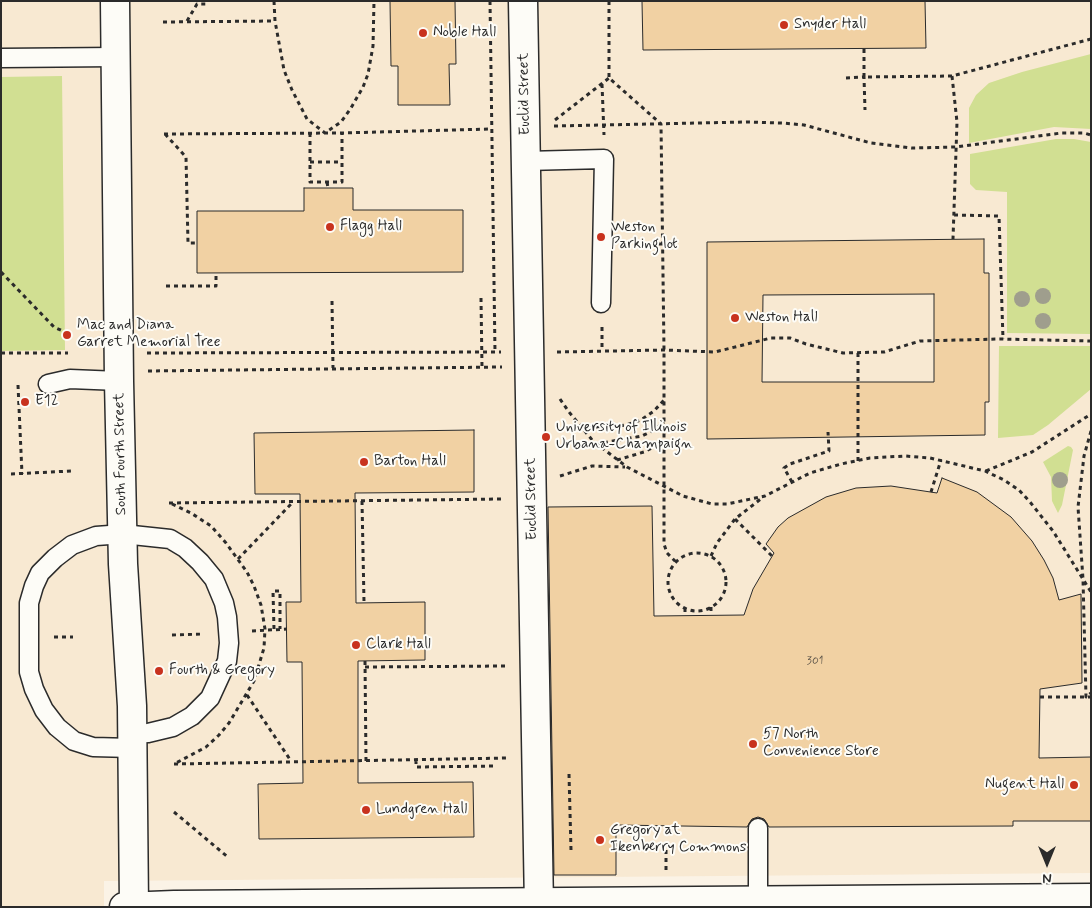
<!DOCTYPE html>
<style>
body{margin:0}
#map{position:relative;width:1092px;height:908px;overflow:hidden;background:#fbf3e6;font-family:Mynerve,sans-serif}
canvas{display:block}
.frame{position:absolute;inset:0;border:2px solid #2b2b2b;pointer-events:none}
.north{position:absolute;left:1022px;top:838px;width:50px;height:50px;-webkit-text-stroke:4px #fdfcf7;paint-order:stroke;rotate:180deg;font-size:14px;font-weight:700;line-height:20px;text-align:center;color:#2b2b2b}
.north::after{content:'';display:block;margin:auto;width:18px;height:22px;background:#2b2b2b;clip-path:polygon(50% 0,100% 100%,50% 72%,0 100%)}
</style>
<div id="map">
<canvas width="1092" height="908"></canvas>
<div class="frame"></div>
<div class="north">N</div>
</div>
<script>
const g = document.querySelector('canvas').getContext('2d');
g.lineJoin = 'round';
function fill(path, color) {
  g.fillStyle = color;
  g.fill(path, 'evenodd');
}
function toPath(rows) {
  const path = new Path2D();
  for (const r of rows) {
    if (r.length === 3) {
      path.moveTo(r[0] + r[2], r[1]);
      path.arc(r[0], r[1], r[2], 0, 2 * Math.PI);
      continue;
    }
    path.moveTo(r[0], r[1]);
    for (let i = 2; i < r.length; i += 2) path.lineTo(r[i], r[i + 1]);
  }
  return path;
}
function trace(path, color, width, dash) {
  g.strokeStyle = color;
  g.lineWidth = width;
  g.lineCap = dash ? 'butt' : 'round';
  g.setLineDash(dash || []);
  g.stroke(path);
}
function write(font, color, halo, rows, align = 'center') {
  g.font = font + ' Mynerve,sans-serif';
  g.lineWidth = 4;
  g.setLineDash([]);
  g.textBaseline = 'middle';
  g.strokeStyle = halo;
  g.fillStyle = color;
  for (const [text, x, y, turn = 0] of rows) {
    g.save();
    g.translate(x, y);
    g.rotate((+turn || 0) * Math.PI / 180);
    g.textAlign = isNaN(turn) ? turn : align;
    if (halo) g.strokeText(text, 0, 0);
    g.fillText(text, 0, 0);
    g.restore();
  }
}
const built = toPath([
 [1,1,1091,1,1091,873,104,881,104,907,1,907]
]);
const green = toPath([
 [1091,54,1091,129,1054,127,969,143,969,108,976,95,989,83,1022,72],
 [62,76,65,350,1,351,1,77],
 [1056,139,1074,139,1091,142,1091,334,1007,333,1007,192,976,190,970,184,970,154],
 [999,346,1091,346,1091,389,1048,425,1033,435,998,438],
 [1068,446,1071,447,1073,450,1062,505,1058,513,1052,501,1051,477,1043,462]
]);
const building = toPath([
 [390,1,455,1,456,64,449,64,450,105,398,105,398,66,391,66,390,1],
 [642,1,925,1,926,48,643,50,642,1],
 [304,188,353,188,353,210,463,210,463,272,197,273,197,211,304,211,304,188],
 [984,239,984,273,989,273,989,402,985,402,985,435,707,439,707,242,984,239],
 [934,294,934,382,762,382,763,295,934,294],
 [474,430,474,492,355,493,356,603,425,602,425,660,358,661,358,783,473,782,474,837,259,839,258,784,303,783,302,662,287,662,286,602,301,602,300,494,255,494,254,433,474,430],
 [942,478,977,492,1011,517,1032,541,1044,560,1053,578,1059,600,1081,594,1082,683,1040,689,1039,758,1091,757,1091,821,1013,821,1013,826,769,827,764,819,758,817,752,819,747,827,616,825,616,875,554,875,548,507,652,506,654,616,744,615,753,589,774,553,766,544,778,527,788,518,826,497,856,488,891,486,937,493,942,478]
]);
const path = toPath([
 [274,1,275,21,284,70,292,90,307,119,325,133,341,122,351,108,363,87,368,74,373,46,374,1],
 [490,1,495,352],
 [609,1,609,78,661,124,664,350,664,544,667,553,675,561],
 [187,21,197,4,207,4],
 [163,22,275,21],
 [864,49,864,77,952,76,1091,39],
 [952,76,957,122,953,239],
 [846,78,864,77,865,110],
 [602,84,604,135],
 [555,120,609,78],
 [554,126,747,122,782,123,804,125,871,143,912,148,956,147,1061,133,1084,133,1091,135],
 [310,133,310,182,342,182,342,133],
 [164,134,342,133,491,129],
 [165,134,186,157,188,243,197,243],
 [310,162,342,162],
 [327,182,328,188],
 [954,215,999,216,1003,339],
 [626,244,663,244],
 [1,272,54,327,69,334],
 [166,286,216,286,216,273],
 [481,298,482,367],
 [332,301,333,368],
 [602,327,602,351],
 [557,352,664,350,715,352,771,338,790,338,806,344,843,353,884,352,920,341,1000,339,1091,341],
 [1,353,68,353],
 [147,353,501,352],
 [858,353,858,461],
 [148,371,502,367],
 [18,385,22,474],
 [560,399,569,412,593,441,627,467,683,496,712,504,727,504,765,496,810,473,841,464,870,458,905,456,930,458,985,471,1004,480,1019,490,1030,502,1053,531,1091,592],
 [580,427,610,427,626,425,641,420,654,411,664,400],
 [1091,431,1084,456,1078,507,1083,579,1086,697,1091,693],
 [596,444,642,436,654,430,664,422],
 [617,460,644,452,664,442],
 [986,471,1032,452,1091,414],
 [11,474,71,471],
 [560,476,592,466,625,467],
 [792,482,784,468,790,464,829,451,828,432],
 [931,492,941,460],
 [362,501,364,602],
 [169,503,503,499],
 [172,504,191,513,211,526,226,543,247,572,254,586,261,605,265,629,264,648,254,681,229,723,219,735,206,747,176,763],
 [735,519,773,557],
 [697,582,29],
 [711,556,717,543,735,519,762,498],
 [238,559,293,502],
 [711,607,711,615],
 [685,608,685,615],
 [274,629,273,591,280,591,280,629],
 [252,631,287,629],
 [172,635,204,634],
 [54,637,73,637],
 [365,661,366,761],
 [365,667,506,666],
 [247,695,291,761],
 [1040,697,1091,697],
 [416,760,416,767,497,766],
 [174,764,508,758],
 [569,774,571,850],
 [174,812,229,858],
 [666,850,666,871]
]);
const lane = toPath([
 [1,58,116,57],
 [526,161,604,159,601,303],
 [48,384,70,379,119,381],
 [132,734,148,733,173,727,192,716,210,698,227,661,229,643,227,617,224,603,214,579,200,562,185,548,170,539,123,534,96,536,72,545,55,558,40,573,34,586,29,603,29,672,34,689,44,710,57,727,74,741,93,747,132,748],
 [758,901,758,828]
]);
const street = toPath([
 [523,1,539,907]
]);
const secondary = toPath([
 [115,1,119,381,123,564,132,706,134,907],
 [124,907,174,905,1091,898]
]);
const trees = [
 [1043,296],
 [1022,299],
 [1043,321],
 [1060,480]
];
const markers = [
 [784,25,5,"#c8321e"],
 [423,33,5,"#c8321e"],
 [330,227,5,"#c8321e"],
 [601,237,5,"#c8321e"],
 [735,318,5,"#c8321e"],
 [67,335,5,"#c8321e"],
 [25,402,5,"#c8321e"],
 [546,437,5,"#c8321e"],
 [364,462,5,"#c8321e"],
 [356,645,5,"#c8321e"],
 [159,671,5,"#c8321e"],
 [753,744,5,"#c8321e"],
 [1074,785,5,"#c8321e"],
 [366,810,5,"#c8321e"],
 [600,840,5,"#c8321e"]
];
const numberNames = [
 ["301",815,661]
];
const poiNames = [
 ["Snyder Hall",794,25],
 ["Noble Hall",433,33],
 ["Flagg Hall",340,227],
 ["Weston",611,228],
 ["Parking lot",611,245],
 ["Weston Hall",745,318],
 ["Mac and Diana",77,326],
 ["Garret Memorial Tree",77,343],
 ["E12",35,402],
 ["University of Illinois",556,428],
 ["Urbana-Champaign",556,445],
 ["Barton Hall",374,462],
 ["Clark Hall",366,645],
 ["Fourth & Gregory",169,671],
 ["57 North",763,735],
 ["Convenience Store",763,752],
 ["Nugent Hall",1064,785,"right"],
 ["Lundgren Hall",376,810],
 ["Gregory at",610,831],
 ["Ikenberry Commons",610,848]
];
const streetNames = [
 ["Euclid Street",525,94,-91],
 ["South Fourth Street",121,454,-91],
 ["Euclid Street",532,499,-91]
];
fill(built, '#f8e9d2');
fill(green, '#d1df92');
fill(building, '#f1d1a3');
trace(building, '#2b2b2b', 1);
trace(lane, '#2b2b2b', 21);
trace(street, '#2b2b2b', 31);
trace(secondary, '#2b2b2b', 31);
trace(path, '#2b2b2b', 3, [4, 4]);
trace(lane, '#fdfcf7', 18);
trace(street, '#fdfcf7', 28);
trace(secondary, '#fdfcf7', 28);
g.fillStyle = '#9f9e8d';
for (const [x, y] of trees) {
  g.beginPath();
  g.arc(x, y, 8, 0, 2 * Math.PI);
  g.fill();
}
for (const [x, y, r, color] of markers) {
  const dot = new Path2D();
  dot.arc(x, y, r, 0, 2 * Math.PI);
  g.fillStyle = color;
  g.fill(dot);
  trace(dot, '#fdfcf7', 2);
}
write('12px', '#5c5449', null, numberNames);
write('15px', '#2b2b2b', '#fdfcf7', poiNames, 'left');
write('15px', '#2b2b2b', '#fdfcf7', streetNames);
</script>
